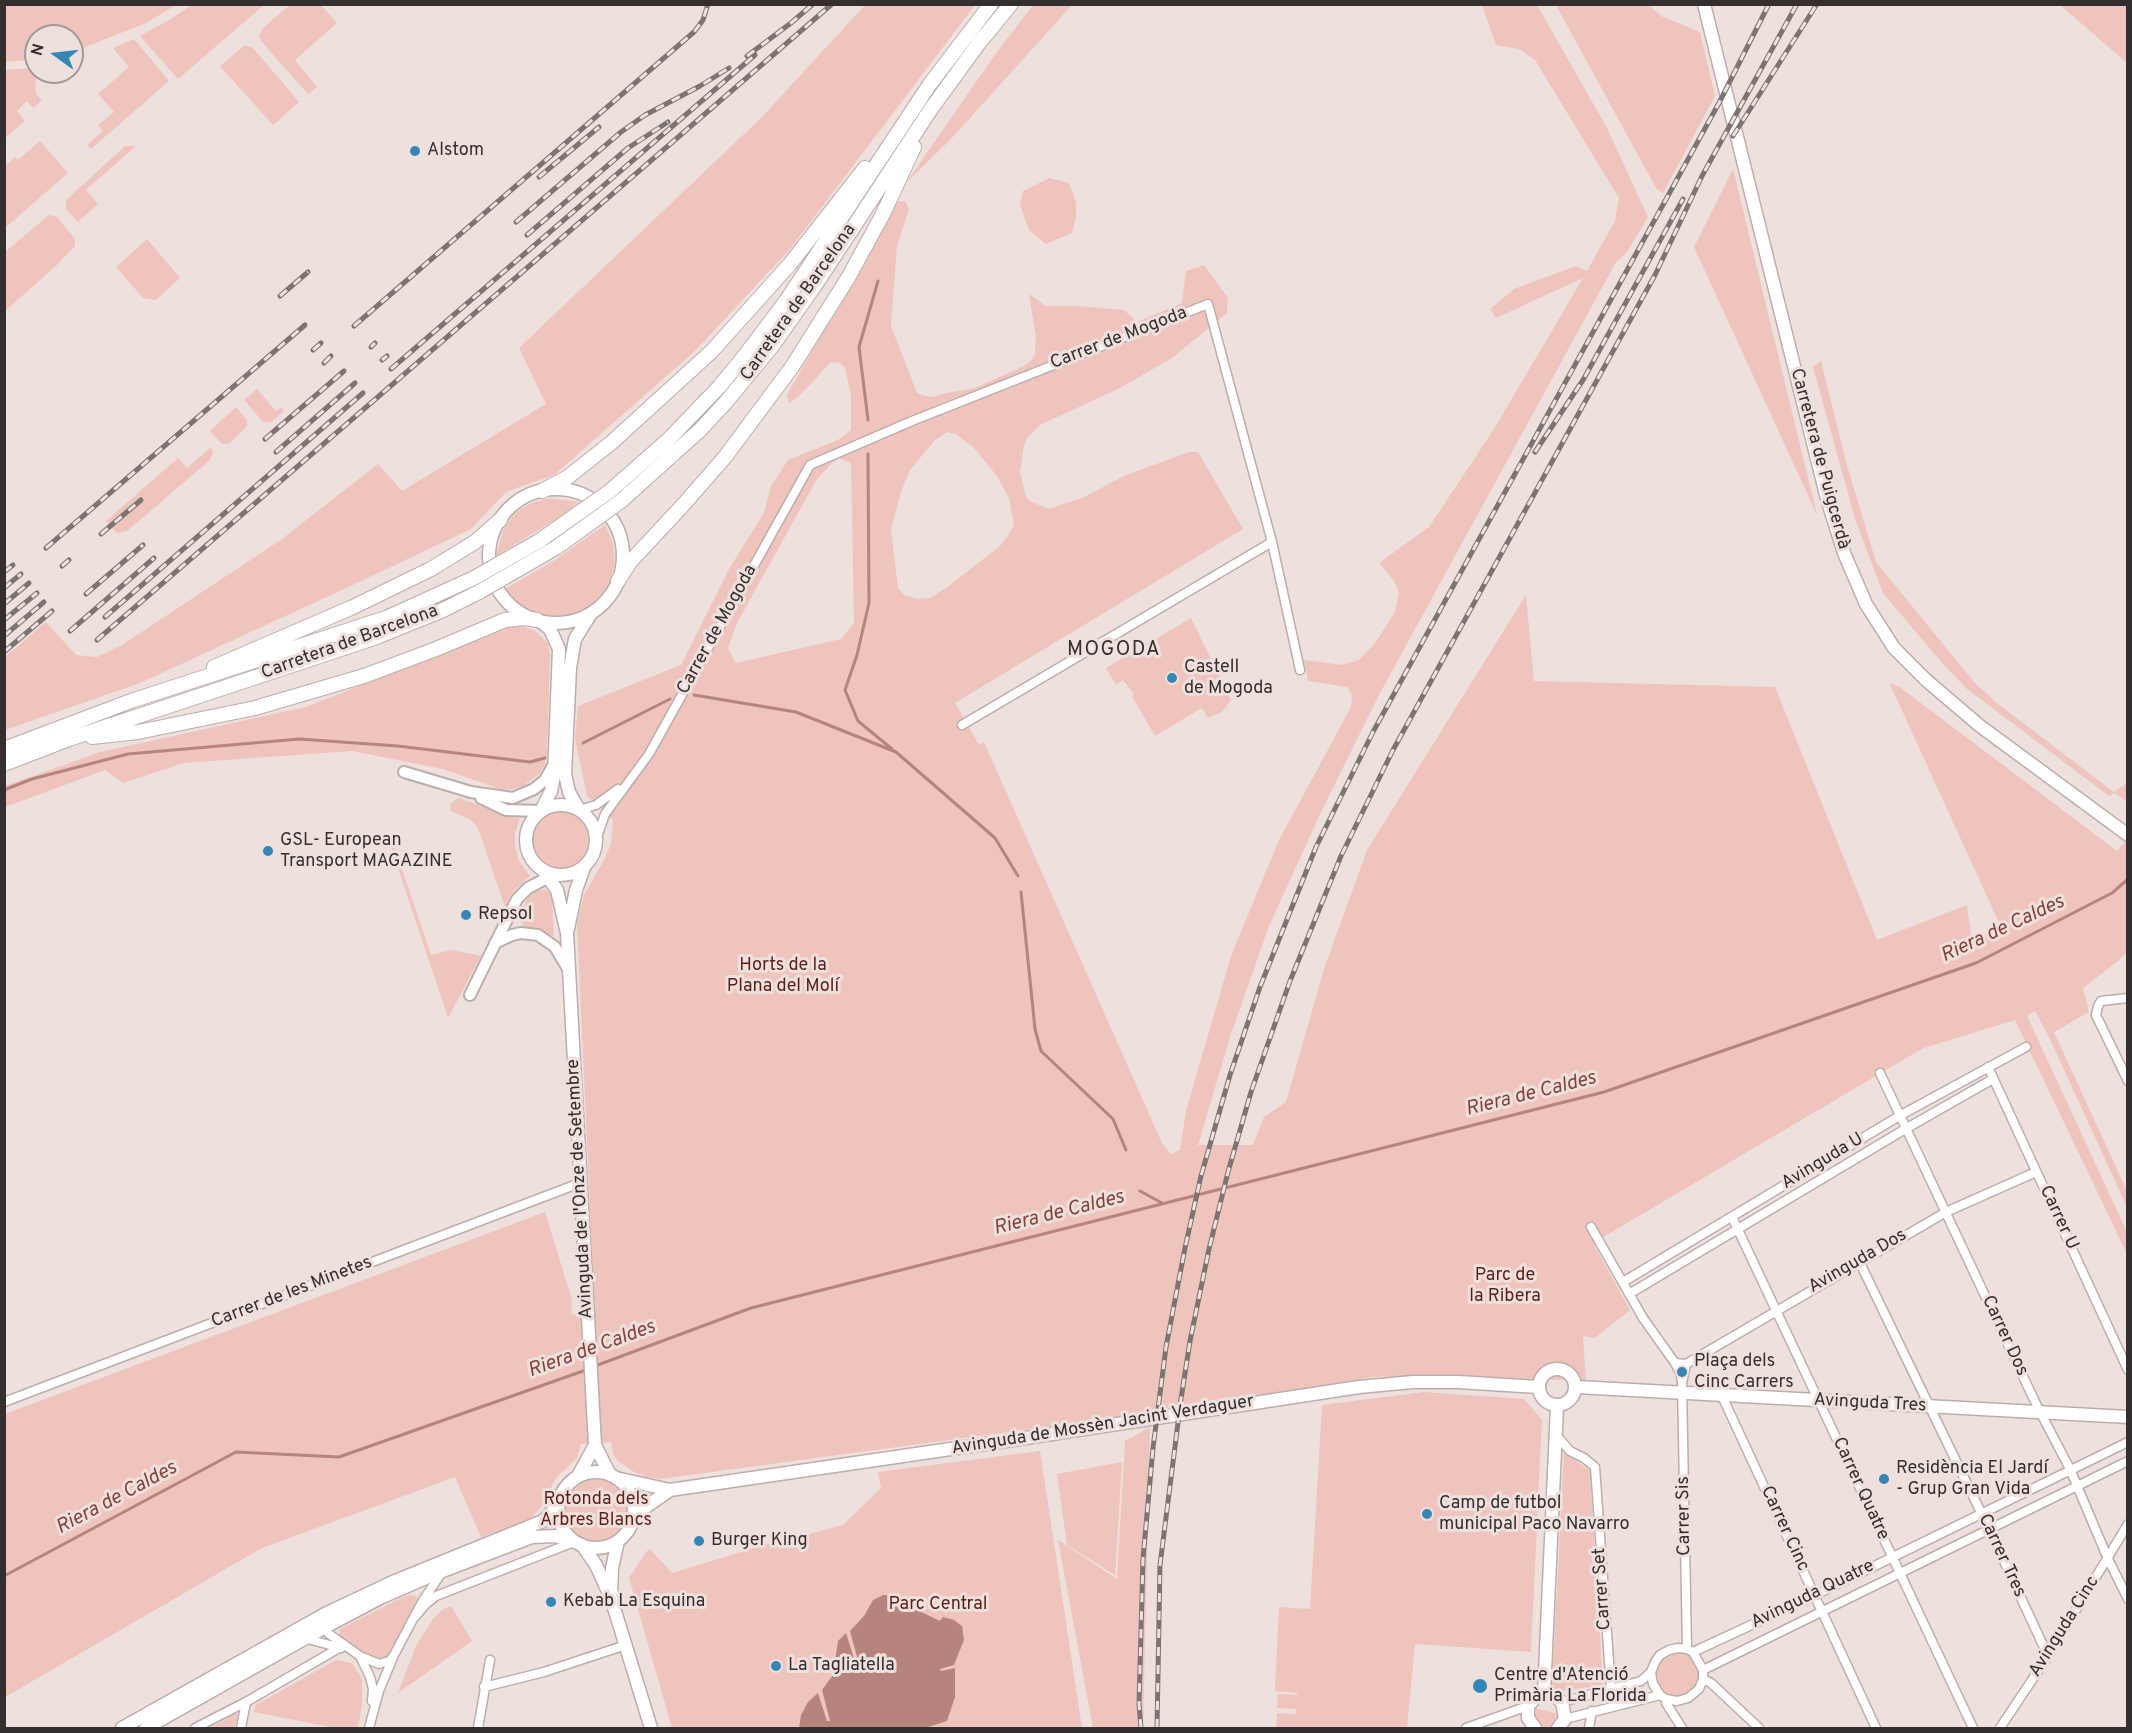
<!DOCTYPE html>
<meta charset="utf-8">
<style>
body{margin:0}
#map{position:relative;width:2132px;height:1733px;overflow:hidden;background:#eee0dd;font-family:Overpass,sans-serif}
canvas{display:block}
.frame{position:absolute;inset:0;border:6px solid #342f2e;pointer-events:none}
.north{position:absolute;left:24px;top:24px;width:60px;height:60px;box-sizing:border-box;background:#eee0dd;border:2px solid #a49997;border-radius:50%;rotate:285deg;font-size:16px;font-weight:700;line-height:24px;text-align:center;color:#342f2e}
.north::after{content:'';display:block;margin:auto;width:21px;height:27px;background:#3387b7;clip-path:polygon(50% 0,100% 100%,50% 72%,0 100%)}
</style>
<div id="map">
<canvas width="2132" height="1733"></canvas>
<div class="frame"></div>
<div class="north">N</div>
</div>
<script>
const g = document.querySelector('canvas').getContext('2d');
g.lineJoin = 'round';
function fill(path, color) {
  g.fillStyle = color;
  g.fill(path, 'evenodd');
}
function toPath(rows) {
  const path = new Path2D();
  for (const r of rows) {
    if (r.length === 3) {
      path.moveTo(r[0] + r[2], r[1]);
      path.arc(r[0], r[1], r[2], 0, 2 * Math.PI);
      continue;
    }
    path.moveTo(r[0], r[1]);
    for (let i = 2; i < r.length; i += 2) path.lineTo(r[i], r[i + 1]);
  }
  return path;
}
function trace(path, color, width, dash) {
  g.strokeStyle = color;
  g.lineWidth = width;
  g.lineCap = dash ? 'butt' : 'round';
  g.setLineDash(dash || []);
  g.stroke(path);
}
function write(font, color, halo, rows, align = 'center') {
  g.font = font + ' Overpass,sans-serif';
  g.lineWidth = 6;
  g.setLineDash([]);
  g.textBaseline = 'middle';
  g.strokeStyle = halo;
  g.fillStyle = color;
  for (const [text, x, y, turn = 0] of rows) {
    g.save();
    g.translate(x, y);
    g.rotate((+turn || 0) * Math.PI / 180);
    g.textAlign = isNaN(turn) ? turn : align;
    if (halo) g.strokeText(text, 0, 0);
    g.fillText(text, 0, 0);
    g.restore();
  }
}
const green = toPath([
 [5,4,176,4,176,5,146,23,83,48,72,51,72,36,36,36,36,59,5,62],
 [193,4,264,5,178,79,140,36,171,19],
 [291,4,321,5,337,23,295,60,317,87,308,94,261,41,259,35,263,28],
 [865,5,975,5,790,249,696,350,554,475,506,492,471,529,357,583,140,683,5,730,5,657,46,622,76,655,97,657,122,645,282,539,378,464,402,491,546,404,519,348,762,117],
 [1033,5,1072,5,950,140,906,183,994,56],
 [1482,5,1537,5,1607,128,1648,217,1627,252,1616,262,1380,693,1322,810,1269,926,1231,1034,1198,1145,1253,1145,1264,1117,1286,1102,1324,969,1367,850,1526,595,1534,681,1775,687,1877,940,1967,905,1972,943,2000,925,1889,682,1901,688,2117,851,2127,839,2127,952,2118,961,2083,988,2089,1012,2054,1032,2127,1191,2127,1207,2048,1035,2035,1011,2027,1016,2127,1232,2127,1254,2015,1020,1924,1048,1908,1057,1605,1236,1594,1245,1630,1310,1595,1338,1583,1336,1586,1381,1436,1375,1374,1377,1150,1413,660,1479,646,1477,634,1472,618,1461,614,1456,611,1442,581,1444,577,1458,557,1477,552,1485,547,1501,530,1519,481,1537,455,1477,262,1548,5,1697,5,1414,545,1212,572,1300,571,1314,595,1318,577,923,584,895,604,860,611,844,613,820,587,796,575,739,578,706,681,665,729,569,764,513,771,486,788,460,838,440,851,430,851,395,845,368,839,362,830,363,804,391,789,404,787,395,892,209,897,202,905,201,909,209,897,246,891,326,917,393,925,396,934,397,941,394,975,388,1024,366,1031,361,1035,354,1036,337,1029,294,1046,306,1079,306,1124,310,1137,322,1182,303,1186,271,1204,265,1228,298,1227,313,1172,358,1118,389,1040,425,1028,437,1024,445,1020,472,1026,497,1032,502,1048,509,1082,498,1124,476,1189,452,1198,452,1243,529,955,703,979,745,984,742,1162,1143,1171,1154,1180,1150,1186,1111,1231,956,1279,840,1351,707,1352,696,1348,687,1308,681,1304,660,1342,665,1359,660,1375,643,1395,612,1399,593,1395,582,1379,563,1429,527,1494,429,1583,278,1496,318,1490,309,1514,289,1576,266,1587,271,1615,221,1619,198,1535,60,1519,49,1496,45],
 [947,432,956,434,974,448,997,476,1009,498,1014,525,1008,536,1000,546,946,588,930,598,917,599,904,595,898,588,891,529,902,489,910,470,934,441],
 [839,458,851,463,854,623,841,639,736,663,728,648,737,623,817,479,831,464],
 [1556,5,1649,5,1661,16,1700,32,1715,96,1663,193,1656,188],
 [2060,5,2127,5,2127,63],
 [134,39,169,81,91,149,87,145,103,131,98,125,114,112,98,94,129,67,113,48],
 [245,45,253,48,299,102,273,125,220,66],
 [35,68,36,94,42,100,33,108,27,101,17,111,25,121,5,138,5,70],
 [40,141,68,173,5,228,5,166,15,157,18,160],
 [125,146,136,146,86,190,98,204,78,222,66,209,66,200],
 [1733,169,1817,515,1694,247],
 [1049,178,1069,183,1076,202,1076,216,1072,233,1046,244,1029,230,1020,205,1023,191],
 [49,215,57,217,75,239,75,246,56,266,5,311,5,252],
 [147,239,180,278,156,300,143,298,116,267],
 [1821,361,1846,462,1876,562,1974,682,1998,704,2114,792,2127,783,2127,802,2115,793,2109,796,1967,689,1943,664,1883,593,1856,522,1813,367],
 [257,389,276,411,281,407,284,411,271,422,263,422,244,400],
 [236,407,247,420,247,426,230,443,222,444,210,431],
 [211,447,213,453,210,460,127,531,117,533,106,521,178,458,187,468],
 [550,498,579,502,566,513,496,556,503,530,511,518,520,509,534,502],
 [605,525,613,543,615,563,610,583,599,598,584,610,567,617,548,617,530,612,514,601,505,589,555,560],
 [1191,618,1231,700,1222,712,1208,718,1202,708,1155,736,1132,696,1134,694,1123,680,1116,685,1106,668],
 [512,626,524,627,534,630,548,643,550,655,547,754,544,766,539,774,523,786,513,789,500,789,443,769,352,751,184,763,123,783,105,770,5,807,5,786,100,752,306,707],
 [458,798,520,819,515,833,515,847,519,861,530,876,513,891,505,907,478,828,471,820,451,811,450,804],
 [561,840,35],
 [394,846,431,955,451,950,481,956,448,1018,391,847],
 [545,889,550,893,552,897,554,935,552,936,542,930,526,927,523,925,519,917,528,898,537,891],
 [1424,1392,1524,1399,1542,1420,1531,1652,1415,1644,1407,1728,1276,1727,1277,1713,1296,1714,1296,1709,1277,1708,1278,1694,1297,1695,1297,1693,1275,1691,1279,1607,1310,1609,1322,1405],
 [1150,1427,1143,1728,1093,1728,1058,1540,1117,1579,1125,1441],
 [1040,1451,1082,1728,672,1728,629,1578,646,1552,650,1549,672,1573,770,1543,784,1528,798,1537,843,1525,881,1488,878,1472],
 [1564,1452,1590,1471,1603,1685,1557,1692,1552,1686],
 [1122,1462,1115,1575,1067,1545,1057,1474],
 [596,1510,37],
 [412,1595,416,1596,417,1600,415,1606,388,1658,384,1660,363,1652,339,1636,340,1629,405,1596],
 [451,1606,472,1641,398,1693,416,1646,433,1619,442,1610],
 [1687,1649,1703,1679,1688,1698,1666,1699,1653,1684,1655,1662,1660,1655],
 [336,1660,352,1663,362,1679,362,1704,358,1728,335,1728,254,1712,256,1705],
 [1528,1706,1558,1714,1554,1722,1555,1728,1535,1728],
 [238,1712,235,1728,210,1728]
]);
const water = toPath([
 [883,1595,896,1595,908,1602,909,1606,940,1621,943,1617,954,1620,962,1626,964,1640,954,1665,940,1669,941,1671,955,1668,955,1697,947,1721,925,1728,799,1728,801,1715,808,1702,818,1693,827,1721,830,1721,822,1690,833,1675,838,1641,846,1633,856,1665,859,1664,850,1631,864,1616,873,1600]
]);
const stream = toPath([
 [868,420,859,347,878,281],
 [868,454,869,603,857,655,845,690,858,721,892,749],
 [694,695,796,712,896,752,995,838,1018,876],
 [583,743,670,699],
 [4,790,32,779,128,754,299,739,398,746,530,762,545,758],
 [1021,892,1035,1029,1041,1051,1113,1119,1126,1150],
 [1140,1191,1162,1203],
 [595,1366,751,1308,1604,1092,1976,963,2112,893,2128,879],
 [4,1576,236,1452,339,1457,586,1370]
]);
const minor = toPath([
 [962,725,1272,542],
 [579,810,596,805,618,789],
 [596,840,605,814,649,754,810,465,912,421,1208,304,1272,542,1300,670],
 [2128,998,2101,1001,2098,1006,2096,1015,2128,1081],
 [1988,1067,2128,1370],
 [1880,1073,2037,1406,2070,1469,2108,1559,2128,1599],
 [1732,1217,1973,1728],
 [1591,1227,1643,1318,1675,1363],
 [1859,1261,1989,1529,2048,1656],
 [1623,1282,1901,1115,2026,1047],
 [1629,1294,1907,1128,1993,1079],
 [1686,1364,1946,1212,2036,1172],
 [1682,1383,1681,1374,1675,1363,1686,1364,1682,1383,1687,1649],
 [1722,1396,1876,1728],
 [4,1402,580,1183],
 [1556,1435,1570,1451,1584,1458,1595,1467,1611,1689],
 [414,1618,426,1604,436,1596,574,1542],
 [328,1623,325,1630,329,1634,360,1656,379,1664,389,1661,392,1658],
 [304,1638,341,1648],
 [1678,1648,1687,1649,1693,1652,1703,1670,1703,1679,1699,1689,1688,1698,1677,1701,1666,1699,1660,1695,1653,1684,1651,1672,1655,1662,1660,1655,1669,1650,1678,1648],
 [1693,1652,1803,1601,2128,1442],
 [360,1656,370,1677,373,1689,372,1701],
 [1703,1670,2128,1461],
 [1703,1679,1711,1683,1759,1728],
 [484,1687,544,1672,626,1645],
 [1666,1699,1666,1703,1682,1728],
 [1562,1702,1641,1681,1651,1672],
 [1565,1719,1660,1695],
 [195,1728,246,1702,339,1648],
 [241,1728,246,1702],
 [369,1728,379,1691,394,1655,422,1602,442,1572],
 [478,1728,490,1660],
 [1466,1728,1528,1706],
 [1589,1728,1592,1711],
 [2000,1728,2048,1656,2128,1524]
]);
const tertiary = toPath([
 [404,772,471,792,513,798,534,789,545,780,555,762],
 [481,798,506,810,541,811],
 [495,943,512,935,521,933,538,935,555,947,568,969],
 [470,995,517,899,528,888,549,877]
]);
const secondary = toPath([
 [1704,4,1827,499,1844,553,1866,604,1894,648,1926,680,1980,726,2128,835],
 [556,556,67],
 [561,840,35],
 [579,810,569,792,565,774,570,668,575,639,590,615],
 [541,811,551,791,554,776,559,649,550,629,541,622],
 [543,870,557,890,567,933,595,1445,610,1475],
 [568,929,576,890,585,865],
 [1557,1387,18],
 [1577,1387,2128,1417],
 [596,1510,38],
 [578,1476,595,1445],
 [616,1478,670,1490,1019,1439,1359,1387,1413,1382,1458,1382,1538,1387],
 [632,1522,647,1506,670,1490],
 [582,1545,596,1565,611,1598,651,1728],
 [611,1593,612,1568,618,1541],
 [1544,1694,1557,1406],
 [122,1728,325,1614,395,1581,543,1521,558,1505],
 [146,1728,327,1626,380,1598,435,1574,532,1537,555,1536,575,1542],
 [1535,1728,1528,1718,1528,1706,1537,1696,1544,1694,1552,1694,1562,1702,1565,1719,1558,1728]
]);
const trunk = toPath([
 [542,491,568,477,611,443,712,351,790,264,865,168],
 [610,491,668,440,719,387,743,358,786,301,930,84,991,4],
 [621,501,700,430,726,402,773,345,816,284,931,109,979,43,1011,4],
 [618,581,630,562,684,504,725,457,792,367,848,278,883,214,914,147],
 [214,667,353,607,431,569,475,542,500,520],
 [92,737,138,732,255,708,364,676,436,649,505,620,524,618,537,620],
 [4,749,131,701,386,618,474,578],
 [4,764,69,739,374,638,443,610,479,592]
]);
const rail = toPath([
 [747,56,791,23,813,4],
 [1733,136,1817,4],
 [539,177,599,127],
 [516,222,621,132,645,115,700,86,729,68],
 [527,235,628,148,668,122],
 [280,296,308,272],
 [354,326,694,32,703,20,708,4],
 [371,347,375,343],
 [313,350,321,343],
 [382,360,387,356],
 [324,363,331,356],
 [391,369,755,55],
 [265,439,344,371],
 [276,452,355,383],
 [1535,452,1583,380,1683,199],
 [101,534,141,500],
 [46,548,305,325],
 [62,566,69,560],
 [4,572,13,565],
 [4,588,21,574],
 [86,594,143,545],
 [4,604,29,583],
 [105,617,363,393],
 [4,620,37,593],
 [70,631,154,558],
 [4,636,44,602],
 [97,640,832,4],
 [4,652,52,611],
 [1141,1728,1139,1704,1143,1559,1153,1448,1166,1347,1185,1248,1201,1176,1230,1075,1260,987,1316,847,1373,732,1719,103,1769,4],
 [1157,1728,1160,1565,1181,1399,1190,1341,1209,1249,1228,1172,1251,1092,1290,981,1341,856,1393,750,1655,275,1702,176,1797,4]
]);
const trunkBridge = toPath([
 [474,578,539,541,610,491],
 [479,592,557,547,621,501]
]);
const markers = [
 [415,151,6,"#3387b7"],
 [1172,678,6,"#3387b7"],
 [268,851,6,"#3387b7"],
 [466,915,6,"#3387b7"],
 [1682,1372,6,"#3387b7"],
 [1884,1479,6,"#3387b7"],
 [1427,1514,6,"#3387b7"],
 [699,1541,6,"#3387b7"],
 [551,1602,6,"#3387b7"],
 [776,1666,6,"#3387b7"],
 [1480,1686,8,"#3387b7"]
];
const poiNames = [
 ["Alstom",427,151],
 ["Castell",1184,668],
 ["de Mogoda",1184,689],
 ["GSL- European",280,841],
 ["Transport MAGAZINE",280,862],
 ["Repsol",478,915],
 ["Plaça dels",1694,1362],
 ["Cinc Carrers",1694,1383],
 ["Residència El Jardí",1896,1469],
 ["- Grup Gran Vida",1896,1490],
 ["Camp de futbol",1439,1504],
 ["municipal Paco Navarro",1439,1525],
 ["Burger King",711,1541],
 ["Kebab La Esquina",563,1602],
 ["La Tagliatella",788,1666],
 ["Centre d'Atenció",1494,1676],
 ["Primària La Florida",1494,1697]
];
const streetNames = [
 ["Carretera de Barcelona",799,303,-55],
 ["Carrer de Mogoda",1119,339,-21],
 ["Carretera de Puigcerdà",1819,459,75],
 ["Carrer de Mogoda",718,630,-61],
 ["Carretera de Barcelona",350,643,-20],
 ["Avinguda U",1823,1162,-31],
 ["Avinguda de l'Onze de Setembre",581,1189,-93],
 ["Carrer U",2058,1218,65],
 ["Avinguda Dos",1858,1262,-30],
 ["Carrer de les Minetes",292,1293,-21],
 ["Carrer Dos",2004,1336,65],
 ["Avinguda Tres",1870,1404,3],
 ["Avinguda de Mossèn Jacint Verdaguer",1103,1426,-9],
 ["Carrer Quatre",1860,1489,65],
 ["Carrer Sis",1685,1516,-91],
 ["Carrer Cinc",1784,1529,65],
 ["Carrer Tres",2001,1556,65],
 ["Carrer Set",1603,1589,-94],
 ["Avinguda Quatre",1813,1595,-26],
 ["Avinguda Cinc",2065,1627,-58]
];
const parkNames = [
 ["Horts de la",783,966],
 ["Plana del Molí",783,987],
 ["Parc de",1505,1276],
 ["la Ribera",1505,1297],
 ["Rotonda dels",596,1500],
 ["Arbres Blancs",596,1521],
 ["Parc Central",938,1605]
];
const neighbourhoodNames = [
 ["MOGODA",1114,651]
];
const waterNames = [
 ["Riera de Caldes",2003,930,-25],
 ["Riera de Caldes",1531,1095,-14],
 ["Riera de Caldes",1059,1214,-14],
 ["Riera de Caldes",592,1350,-20],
 ["Riera de Caldes",117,1499,-28]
];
fill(green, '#efc4bd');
fill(water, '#b7847d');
trace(stream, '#b7847d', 3);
trace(minor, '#bcaeac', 11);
trace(tertiary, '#bcaeac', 14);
trace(secondary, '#bcaeac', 15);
trace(trunk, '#bcaeac', 16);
trace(minor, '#fff', 8);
trace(tertiary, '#fff', 10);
trace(secondary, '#fff', 12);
trace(trunk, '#fff', 14);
trace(rail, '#7c7472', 5);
trace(rail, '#eee0dd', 3, [9]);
trace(trunkBridge, '#bcaeac', 16, []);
trace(trunkBridge, '#fff', 14);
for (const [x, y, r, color] of markers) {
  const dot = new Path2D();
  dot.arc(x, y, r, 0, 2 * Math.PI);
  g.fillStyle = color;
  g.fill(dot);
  trace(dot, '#eee0dd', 2);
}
write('18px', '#342f2e', '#eee0dd', poiNames, 'left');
write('18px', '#342f2e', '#eee0dd', streetNames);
write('18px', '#5d1e19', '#eee0dd', parkNames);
g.letterSpacing = '1.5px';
write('20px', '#342f2e', '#eee0dd', neighbourhoodNames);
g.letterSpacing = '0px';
write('italic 20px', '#844139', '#eee0dd', waterNames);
</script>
